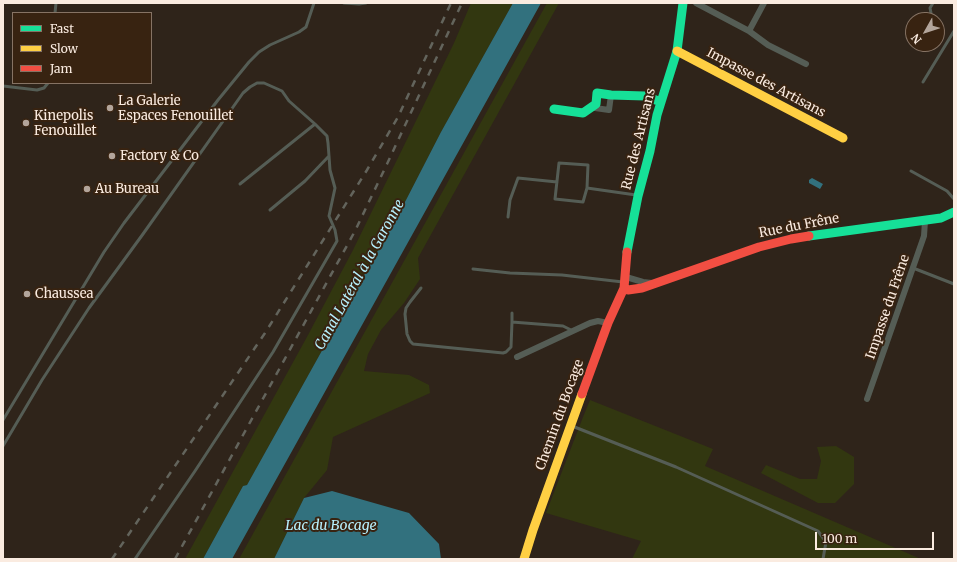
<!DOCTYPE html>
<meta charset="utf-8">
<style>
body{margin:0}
#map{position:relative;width:957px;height:562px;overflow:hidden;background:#2f241a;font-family:Merriweather,serif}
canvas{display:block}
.frame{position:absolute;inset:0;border:4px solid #faebe0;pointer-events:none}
.legend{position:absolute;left:12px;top:12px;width:140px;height:72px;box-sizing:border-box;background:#382311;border:1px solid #867364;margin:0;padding:5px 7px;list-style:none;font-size:12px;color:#faebe0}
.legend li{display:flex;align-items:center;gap:8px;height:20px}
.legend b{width:20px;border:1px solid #867364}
.north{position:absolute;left:905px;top:12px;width:40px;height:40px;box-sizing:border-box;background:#382311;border:1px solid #867364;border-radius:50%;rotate:231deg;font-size:11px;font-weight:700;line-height:16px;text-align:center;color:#faebe0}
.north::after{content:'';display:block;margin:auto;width:14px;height:18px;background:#b3a59b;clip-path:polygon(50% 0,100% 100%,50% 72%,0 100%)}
.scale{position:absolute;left:815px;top:532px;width:119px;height:18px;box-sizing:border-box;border:2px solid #faebe0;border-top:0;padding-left:5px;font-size:12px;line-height:14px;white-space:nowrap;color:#faebe0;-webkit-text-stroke:3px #382311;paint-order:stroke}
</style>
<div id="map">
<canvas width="957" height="562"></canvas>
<div class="frame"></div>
<ul class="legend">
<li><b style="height:5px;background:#16e098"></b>Fast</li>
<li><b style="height:5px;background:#ffcf43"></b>Slow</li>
<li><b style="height:5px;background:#f24e42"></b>Jam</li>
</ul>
<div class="north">N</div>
<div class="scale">100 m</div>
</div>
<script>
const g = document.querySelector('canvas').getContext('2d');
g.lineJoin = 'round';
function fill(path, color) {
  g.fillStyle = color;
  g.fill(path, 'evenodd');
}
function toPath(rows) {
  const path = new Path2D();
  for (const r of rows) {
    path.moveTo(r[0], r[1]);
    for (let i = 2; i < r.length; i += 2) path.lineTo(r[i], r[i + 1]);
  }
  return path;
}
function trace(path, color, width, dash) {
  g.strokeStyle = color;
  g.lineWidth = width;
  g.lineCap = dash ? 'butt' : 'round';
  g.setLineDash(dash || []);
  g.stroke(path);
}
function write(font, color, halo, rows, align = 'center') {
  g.font = font + ' Merriweather,serif';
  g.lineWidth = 4;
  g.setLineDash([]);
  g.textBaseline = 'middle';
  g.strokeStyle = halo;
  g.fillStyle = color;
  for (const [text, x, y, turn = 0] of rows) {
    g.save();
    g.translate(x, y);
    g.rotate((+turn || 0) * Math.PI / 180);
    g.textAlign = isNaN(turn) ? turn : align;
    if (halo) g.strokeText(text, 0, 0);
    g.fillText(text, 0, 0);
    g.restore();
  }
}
const green = toPath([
 [471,3,513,3,441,132,406,200,247,485,243,486,203,559,185,559,308,335,353,250,454,43],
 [547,3,559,3,418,258,420,279,404,303,381,330,368,354,364,371,409,375,429,385,430,393,333,437,327,470,304,498,274,559,239,559],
 [590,400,713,449,705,466,921,559,632,559,641,541,546,513,583,417],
 [836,446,854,457,854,484,835,503,818,503,761,473,766,465,800,479,817,479,821,461,817,447]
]);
const water = toPath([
 [513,3,541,3,232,559,203,559,243,486,247,485,406,200,441,132],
 [812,178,823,184,820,189,809,183,809,180],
 [332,491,409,513,439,544,441,559,274,559,304,498]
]);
const lane = toPath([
 [344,3,359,4,366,3],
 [55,13,56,3],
 [931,13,930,8,933,3],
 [923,82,954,31],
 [3,86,37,90,44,88,48,83],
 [911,171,947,191,954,199],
 [240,184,315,124],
 [587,188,588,165,559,163,555,199,583,202,587,188,636,195],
 [508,217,510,200,518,178,557,182],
 [913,268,954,284],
 [473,269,510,273,562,275,623,282],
 [421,288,410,302,406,308,405,314,407,334,410,341,413,344,503,353,506,352,511,347,512,322,563,326,573,331],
 [512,313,512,322],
 [3,420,104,252,124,223,218,100,249,62,259,52,270,45,299,32,306,27,314,3],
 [572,426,676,467,818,531,826,542,823,559],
 [3,446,42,380,89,308,143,234,243,93,250,87,257,83,264,83,282,91,289,101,315,124,327,136,328,143,329,156,305,181,270,210],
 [135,559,195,471,273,352,337,241,335,230,329,216,335,188,330,170,329,156]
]);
const street = toPath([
 [696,3,749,31,768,45,806,64],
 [749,31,764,3],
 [596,104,595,108,609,110,611,95],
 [626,277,643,282,652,283],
 [517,357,590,323,598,321,608,323],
 [867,399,924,236,925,221]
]);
const fast = toPath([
 [554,109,583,113,596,104,597,93,611,95,645,96,661,102],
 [809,236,941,218,954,212],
 [627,252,638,196,650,151,657,115,677,51,683,3]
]);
const slow = toPath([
 [677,51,843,138],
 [524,559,533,530,582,394]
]);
const jam = toPath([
 [624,288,628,290,642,288,759,247,791,239,809,236],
 [582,394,608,323,624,288,627,252]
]);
const rail = toPath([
 [112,559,265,333,367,170,398,117,451,3],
 [175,559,355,231,387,164,462,3]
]);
const markers = [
 [110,108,4,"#b3a59b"],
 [26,123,4,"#b3a59b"],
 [112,156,4,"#b3a59b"],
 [87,189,4,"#b3a59b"],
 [27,294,4,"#b3a59b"]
];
const streetNames = [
 ["Impasse des Artisans",766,83,28],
 ["Rue des Artisans",639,139,-76],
 ["Rue du Frêne",799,226,-11],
 ["Impasse du Frêne",888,307,-71],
 ["Chemin du Bocage",560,415,-70]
];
const poiNames = [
 ["La Galerie",118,101],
 ["Espaces Fenouillet",118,116],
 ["Kinepolis",34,116],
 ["Fenouillet",34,131],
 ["Factory & Co",120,156],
 ["Au Bureau",95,189],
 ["Chaussea",35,294]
];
const waterNames = [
 ["Canal Latéral à la Garonne",360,275,-61],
 ["Lac du Bocage",331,526]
];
fill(green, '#323710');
fill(water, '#32717e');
trace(lane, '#555d55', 3);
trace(street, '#555d55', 6);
trace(fast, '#16e098', 9);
trace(slow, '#ffcf43', 9);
trace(jam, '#f24e42', 9);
trace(rail, '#63645c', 2.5, [7, 7]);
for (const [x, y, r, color] of markers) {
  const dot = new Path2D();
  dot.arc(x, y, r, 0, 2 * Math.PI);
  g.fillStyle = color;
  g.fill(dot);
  trace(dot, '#382311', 1.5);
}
write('13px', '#faebe0', '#382311', streetNames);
write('13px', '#faebe0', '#382311', poiNames, 'left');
write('italic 14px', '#b6f0fd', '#382311', waterNames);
</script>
